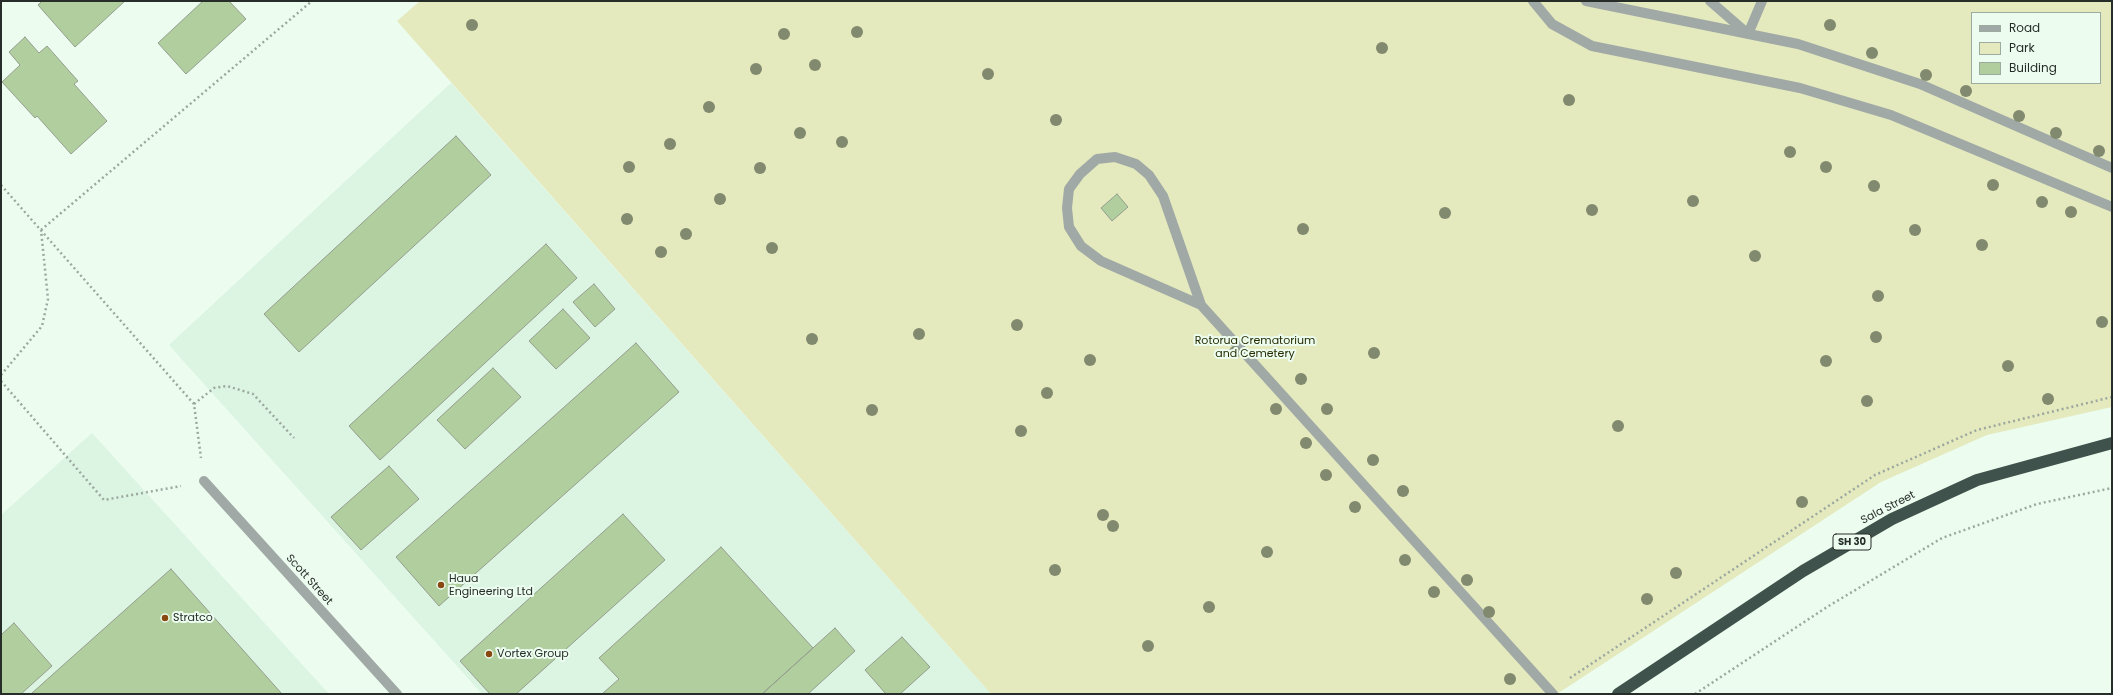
<!DOCTYPE html>
<style>
body{margin:0}
#map{position:relative;width:2113px;height:695px;overflow:hidden;background:#ecfdf0;font-family:Poppins,sans-serif}
canvas{display:block}
.frame{position:absolute;inset:0;border:2px solid #272d29;pointer-events:none}
.legend{position:absolute;left:1971px;top:12px;width:130px;height:72px;box-sizing:border-box;background:#ecfdf0;border:1px solid #9daaa0;margin:0;padding:5px 7px;list-style:none;font-size:12px;color:#272d29}
.legend li{display:flex;align-items:center;gap:8px;height:20px}
.legend b{width:20px;border:1px solid #9daaa0}
</style>
<div id="map">
<canvas width="2113" height="695"></canvas>
<div class="frame"></div>
<ul class="legend">
<li><b style="height:5px;background:#a0a9a6"></b>Road</li>
<li><b style="height:11px;background:#e4eabe"></b>Park</li>
<li><b style="height:11px;background:#b1ce9f"></b>Building</li>
</ul>
</div>
<script>
const g = document.querySelector('canvas').getContext('2d');
g.lineJoin = 'round';
function fill(path, color) {
  g.fillStyle = color;
  g.fill(path, 'evenodd');
}
function toPath(rows) {
  const path = new Path2D();
  for (const r of rows) {
    path.moveTo(r[0], r[1]);
    for (let i = 2; i < r.length; i += 2) path.lineTo(r[i], r[i + 1]);
  }
  return path;
}
function trace(path, color, width, dash) {
  g.strokeStyle = color;
  g.lineWidth = width;
  g.lineCap = dash ? 'butt' : 'round';
  g.setLineDash(dash || []);
  g.stroke(path);
}
function write(font, color, halo, rows, align = 'center') {
  g.font = font + ' Poppins,sans-serif';
  g.lineWidth = 4;
  g.setLineDash([]);
  g.textBaseline = 'middle';
  g.strokeStyle = halo;
  g.fillStyle = color;
  for (const [text, x, y, turn = 0] of rows) {
    g.save();
    g.translate(x, y);
    g.rotate((+turn || 0) * Math.PI / 180);
    g.textAlign = isNaN(turn) ? turn : align;
    if (halo) g.strokeText(text, 0, 0);
    g.fillText(text, 0, 0);
    g.restore();
  }
}
const built = toPath([
 [451,83,991,694,482,694,169,345],
 [92,433,329,694,1,694,1,515]
]);
const green = toPath([
 [420,1,2112,1,2112,407,1987,435,1881,482,1557,694,991,694,397,21],
 [1972,13,2100,13,2100,83,1972,83]
]);
const building = toPath([
 [42,1,125,1,75,47,38,5,42,1],
 [203,1,229,1,246,19,186,74,158,43,203,1],
 [25,37,39,53,47,46,78,81,74,84,107,121,71,154,37,116,35,118,2,82,20,65,9,52,25,37],
 [456,136,491,175,299,352,264,314,456,136],
 [1117,194,1128,207,1112,221,1101,208,1117,194],
 [546,244,577,278,380,460,349,426,546,244],
 [594,284,615,309,595,327,573,302,594,284],
 [563,309,590,338,556,369,529,341,563,309],
 [636,343,679,392,439,606,396,557,636,343],
 [493,368,521,397,465,449,437,420,493,368],
 [389,466,419,499,361,550,331,517,389,466],
 [623,514,665,560,516,694,490,694,460,661,623,514],
 [721,547,813,648,762,694,602,694,619,679,599,658,721,547],
 [171,569,282,694,31,694,61,667,171,569],
 [14,623,52,666,21,694,1,694,1,635,14,623],
 [835,628,855,651,808,694,762,694,835,628],
 [902,637,930,667,900,694,886,694,865,670,902,637]
]);
const path = toPath([
 [1,185,194,404,201,458],
 [41,230,312,1],
 [1,375,42,326,48,299,41,230],
 [1,381,104,500,181,486],
 [194,404,214,388,227,386,253,394,294,438],
 [1570,678,1875,475,1977,430,2112,397],
 [1695,694,1827,607,1942,538,2037,504,2112,488]
]);
const lane = toPath([
 [1533,1,1552,24,1592,46,1800,88,1891,115,2112,207],
 [1586,1,1798,44,1920,84,2112,168],
 [1710,1,1748,34,1762,1],
 [1201,305,1101,261,1081,246,1069,227,1067,208,1069,189,1080,174,1097,159,1115,157,1136,164,1149,175,1163,196,1201,305,1553,694]
]);
const street = toPath([
 [204,481,397,694]
]);
const highway = toPath([
 [1618,694,1803,571,1892,519,1977,480,2112,443]
]);
const trees = [
 [472,25],
 [1830,25],
 [857,32],
 [784,34],
 [1382,48],
 [1872,53],
 [815,65],
 [756,69],
 [988,74],
 [1926,75],
 [1966,91],
 [1569,100],
 [709,107],
 [2019,116],
 [1056,120],
 [800,133],
 [2056,133],
 [842,142],
 [670,144],
 [2099,151],
 [1790,152],
 [629,167],
 [1826,167],
 [760,168],
 [1993,185],
 [1874,186],
 [720,199],
 [1693,201],
 [2042,202],
 [1592,210],
 [2071,212],
 [1445,213],
 [627,219],
 [1303,229],
 [1915,230],
 [686,234],
 [1982,245],
 [772,248],
 [661,252],
 [1755,256],
 [1878,296],
 [2102,322],
 [1017,325],
 [919,334],
 [1876,337],
 [812,339],
 [1235,352],
 [1374,353],
 [1090,360],
 [1826,361],
 [2008,366],
 [1301,379],
 [1047,393],
 [2048,399],
 [1867,401],
 [1276,409],
 [1327,409],
 [872,410],
 [1618,426],
 [1021,431],
 [1306,443],
 [1373,460],
 [1326,475],
 [1403,491],
 [1802,502],
 [1355,507],
 [1103,515],
 [1113,526],
 [1267,552],
 [1405,560],
 [1055,570],
 [1676,573],
 [1467,580],
 [1434,592],
 [1647,599],
 [1209,607],
 [1489,612],
 [1148,646],
 [1510,679]
];
const markers = [
 [441,585,4,"#884810"],
 [165,618,4,"#884810"],
 [489,654,4,"#884810"]
];
const shields = [
 [1852,542,38]
];
const shieldNames = [
 ["SH 30",1852,542]
];
const parkNames = [
 ["Rotorua Crematorium",1255,341],
 ["and Cemetery",1255,354]
];
const streetNames = [
 ["Sala Street",1888,508,-27],
 ["Scott Street",309,580,48]
];
const poiNames = [
 ["Haua",449,579],
 ["Engineering Ltd",449,592],
 ["Stratco",173,618],
 ["Vortex Group",497,654]
];
fill(built, '#dcf4e2');
fill(green, '#e4eabe');
fill(building, '#b1ce9f');
trace(building, '#959e8f', 1);
trace(path, '#9ca89f', 2.5, [2, 3]);
trace(lane, '#a0a9a6', 10);
trace(street, '#a0a9a6', 10);
trace(highway, '#40524c', 12);
g.fillStyle = '#818a6e';
for (const [x, y] of trees) {
  g.beginPath();
  g.arc(x, y, 6, 0, 2 * Math.PI);
  g.fill();
}
for (const [x, y, r, color] of markers) {
  const dot = new Path2D();
  dot.arc(x, y, r, 0, 2 * Math.PI);
  g.fillStyle = color;
  g.fill(dot);
  trace(dot, '#ecfdf0', 1.5);
}
for (const [x, y, w] of shields) {
  const box = new Path2D();
  box.roundRect(x - w / 2, y - 8, w, 16, 3);
  g.fillStyle = '#ecfdf0';
  g.fill(box);
  trace(box, '#272d29', 1);
}
write('bold 10px', '#272d29', null, shieldNames);
write('11px', '#292c03', '#ecfdf0', parkNames);
write('11px', '#272d29', '#ecfdf0', streetNames);
write('11px', '#272d29', '#ecfdf0', poiNames, 'left');
</script>
